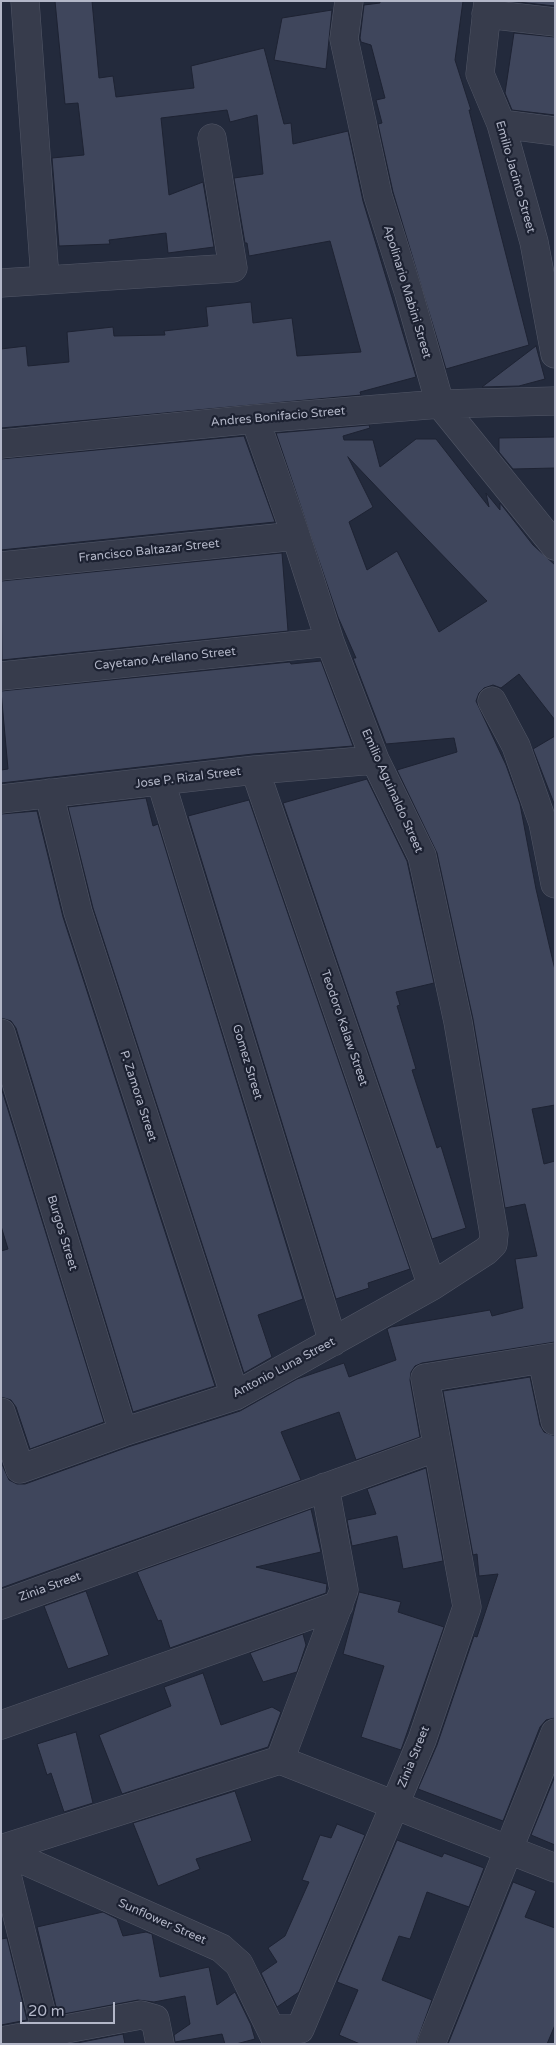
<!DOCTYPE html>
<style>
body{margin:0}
#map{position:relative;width:556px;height:2045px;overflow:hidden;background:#232a3c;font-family:"Varela Round",sans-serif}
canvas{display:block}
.frame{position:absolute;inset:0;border:2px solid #b3b7c8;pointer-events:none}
.scale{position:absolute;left:20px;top:2002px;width:95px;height:22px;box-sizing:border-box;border:2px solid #b3b7c8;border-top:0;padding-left:6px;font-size:15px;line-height:18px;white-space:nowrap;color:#b3b7c8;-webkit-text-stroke:4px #1c2131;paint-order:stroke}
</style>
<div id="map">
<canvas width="556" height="2045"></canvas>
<div class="frame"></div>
<div class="scale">20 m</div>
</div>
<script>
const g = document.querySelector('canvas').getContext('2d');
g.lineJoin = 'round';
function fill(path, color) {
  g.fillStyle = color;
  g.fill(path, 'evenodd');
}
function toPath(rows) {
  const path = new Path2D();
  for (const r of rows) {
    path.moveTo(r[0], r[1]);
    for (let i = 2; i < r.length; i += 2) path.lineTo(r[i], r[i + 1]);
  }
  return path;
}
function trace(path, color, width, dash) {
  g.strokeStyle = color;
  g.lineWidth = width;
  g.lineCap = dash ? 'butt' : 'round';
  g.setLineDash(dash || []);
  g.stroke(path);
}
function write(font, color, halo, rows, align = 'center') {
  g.font = font + ' "Varela Round",sans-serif';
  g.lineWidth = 4.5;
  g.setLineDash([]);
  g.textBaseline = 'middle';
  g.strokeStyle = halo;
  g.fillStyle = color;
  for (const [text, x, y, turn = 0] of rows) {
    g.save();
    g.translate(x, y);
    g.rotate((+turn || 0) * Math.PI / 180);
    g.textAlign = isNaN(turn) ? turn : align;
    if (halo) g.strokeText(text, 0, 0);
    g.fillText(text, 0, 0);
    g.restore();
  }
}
const building = toPath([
 [55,1,92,1,99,78,113,76,116,97,194,88,191,66,264,48,284,124,291,123,293,144,348,131,363,201,416,377,360,392,361,395,1,428,1,349,26,346,28,366,69,362,67,332,113,327,114,336,165,335,164,331,208,326,206,307,251,302,253,323,292,318,297,356,361,352,330,241,249,256,247,243,245,243,234,178,263,174,257,115,230,122,227,110,161,118,169,195,203,182,214,247,168,253,166,233,109,240,110,244,59,246,52,158,84,155,78,103,65,104,55,1],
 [380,1,463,1,455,60,471,110,469,110,529,345,446,369,393,192,378,124,382,123,376,100,385,98,371,45,361,42,360,38,364,5,380,3,380,1],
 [518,1,555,1,555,6,518,2,518,1],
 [332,10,326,69,274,60,282,18,332,10],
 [514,33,555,37,555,115,512,110,505,93,514,33],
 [536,346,545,379,519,386,482,387,536,346],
 [369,425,370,428,343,436,344,440,373,440,380,467,416,439,436,439,489,507,486,493,500,510,500,503,533,545,555,565,555,720,519,674,501,688,493,685,484,688,479,693,476,701,506,765,520,804,536,889,555,970,555,1105,532,1109,544,1164,555,1161,555,1342,422,1363,415,1366,411,1372,410,1380,420,1437,356,1460,339,1412,281,1432,301,1480,1,1588,1,1462,9,1480,17,1484,25,1484,128,1447,240,1411,297,1379,344,1363,349,1377,396,1360,387,1329,391,1327,490,1310,492,1316,523,1308,515,1259,537,1256,525,1204,505,1208,473,1019,437,853,397,770,457,752,454,738,386,744,353,658,356,658,338,617,276,433,369,425],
 [348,457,389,500,487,601,439,632,397,551,367,570,349,522,373,507,348,457],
 [244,436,275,522,1,550,1,459,244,436],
 [555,437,555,468,513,469,499,452,499,438,555,437],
 [282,553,288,631,2,660,1,581,282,553],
 [321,661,353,746,253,754,1,783,1,770,8,769,1,691,290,662,291,664,321,661],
 [555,736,555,806,533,749,555,736],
 [367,779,407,861,434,983,396,992,400,1005,397,1006,416,1069,412,1070,437,1148,441,1146,466,1228,432,1239,283,803,367,779],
 [146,798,153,826,158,824,303,1299,258,1315,272,1357,244,1373,93,908,68,807,146,798],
 [249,800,410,1269,368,1283,369,1288,336,1299,188,816,249,800],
 [37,811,63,917,215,1386,133,1412,16,1028,11,1021,1,1018,1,814,37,811],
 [1,1087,104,1422,30,1449,16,1407,11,1400,1,1397,1,1251,8,1249,1,1226,1,1087],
 [530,1377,540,1425,544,1432,555,1436,555,1718,546,1720,540,1727,503,1821,418,1789,437,1745,474,1636,477,1637,498,1574,479,1576,477,1554,473,1555,443,1391,530,1377],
 [426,1468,443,1561,403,1569,397,1536,352,1546,347,1520,376,1514,367,1489,426,1468],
 [311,1509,321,1552,256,1567,327,1584,326,1593,170,1648,161,1620,158,1621,137,1572,311,1509],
 [86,1591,109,1655,68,1669,44,1606,86,1591],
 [359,1592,401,1602,398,1612,444,1627,401,1750,361,1737,384,1666,343,1654,359,1592],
 [303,1634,306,1645,297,1672,263,1682,250,1653,303,1634],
 [203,1673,221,1725,272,1707,281,1712,268,1747,122,1794,99,1735,171,1706,164,1687,203,1673],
 [76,1732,93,1803,64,1812,51,1773,47,1775,37,1744,76,1732],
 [555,1776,555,1845,531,1835,555,1776],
 [235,1791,252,1841,196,1859,200,1869,158,1886,133,1823,235,1791],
 [337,1824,365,1835,299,1992,277,2007,261,1973,277,1962,268,1948,285,1936,309,1882,302,1880,320,1835,331,1838,337,1824],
 [397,1840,442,1857,444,1853,484,1868,469,1907,427,1892,410,1939,399,1936,382,1980,432,2000,416,2044,360,2044,339,2035,358,1990,337,1982,397,1840],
 [513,1882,536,1891,525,1917,555,1928,555,2025,547,2044,448,2044,513,1882],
 [103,1912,117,1919,123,1936,146,1932,152,1934,160,1977,209,1967,217,2005,235,1992,251,2025,255,2039,236,2044,225,2044,222,2034,175,2042,174,2035,190,2024,185,1996,154,2002,138,2000,58,2015,37,1927,103,1912],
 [7,1938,27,2020,1,2025,1,1939,7,1938],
 [123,2034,125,2044,72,2044,123,2034]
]);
const minor = toPath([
 [25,1,45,279],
 [349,1,344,39,378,196,409,294,440,404,555,546],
 [488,1,480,74,501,124,534,242,555,354],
 [486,14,555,22],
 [501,124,555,131],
 [1,283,233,268,212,138],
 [1,444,255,419,440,404,555,401],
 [1,566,296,536],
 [1,676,330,642],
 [492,701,516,746,543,823,555,884],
 [255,770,432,1286],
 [161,782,333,1342],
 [49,793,78,912,235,1396],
 [1,799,255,770,375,760],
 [1,1033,123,1432],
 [542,1359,555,1421],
 [1,1412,20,1469,123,1432,235,1396,432,1286,486,1251,493,1244,494,1234,458,1022,422,856,375,760,330,642,296,536,255,419],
 [1,1605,437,1447],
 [1,1725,339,1605],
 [280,1760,344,1590,325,1487],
 [1,1849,280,1760,555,1868],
 [1,1850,221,1948,239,1964,278,2044],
 [1,1851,46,2031],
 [272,2029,300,2029,422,1740,467,1607,425,1378,555,1357],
 [1,2041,141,2015,155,2019,160,2044],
 [431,2044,555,1733]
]);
const streetNames = [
 ["Emilio Jacinto Street",515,177,74],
 ["Apolinario Mabini Street",407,292,73],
 ["Andres Bonifacio Street",278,417,-5],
 ["Francisco Baltazar Street",149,551,-6],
 ["Cayetano Arellano Street",165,659,-6],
 ["Jose P. Rizal Street",188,778,-7],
 ["Emilio Aguinaldo Street",392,791,66],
 ["Teodoro Kalaw Street",344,1028,71],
 ["Gomez Street",247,1062,73],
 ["P. Zamora Street",138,1096,72],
 ["Burgos Street",62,1233,73],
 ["Antonio Luna Street",284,1368,-28],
 ["Zinia Street",50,1587,-20],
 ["Zinia Street",414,1757,-68],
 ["Sunflower Street",162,1922,24]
];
fill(building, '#3f465c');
trace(building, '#1e2333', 1);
trace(minor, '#525767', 29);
trace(minor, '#373c4c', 28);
write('12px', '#b3b7c8', '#1c2131', streetNames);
</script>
